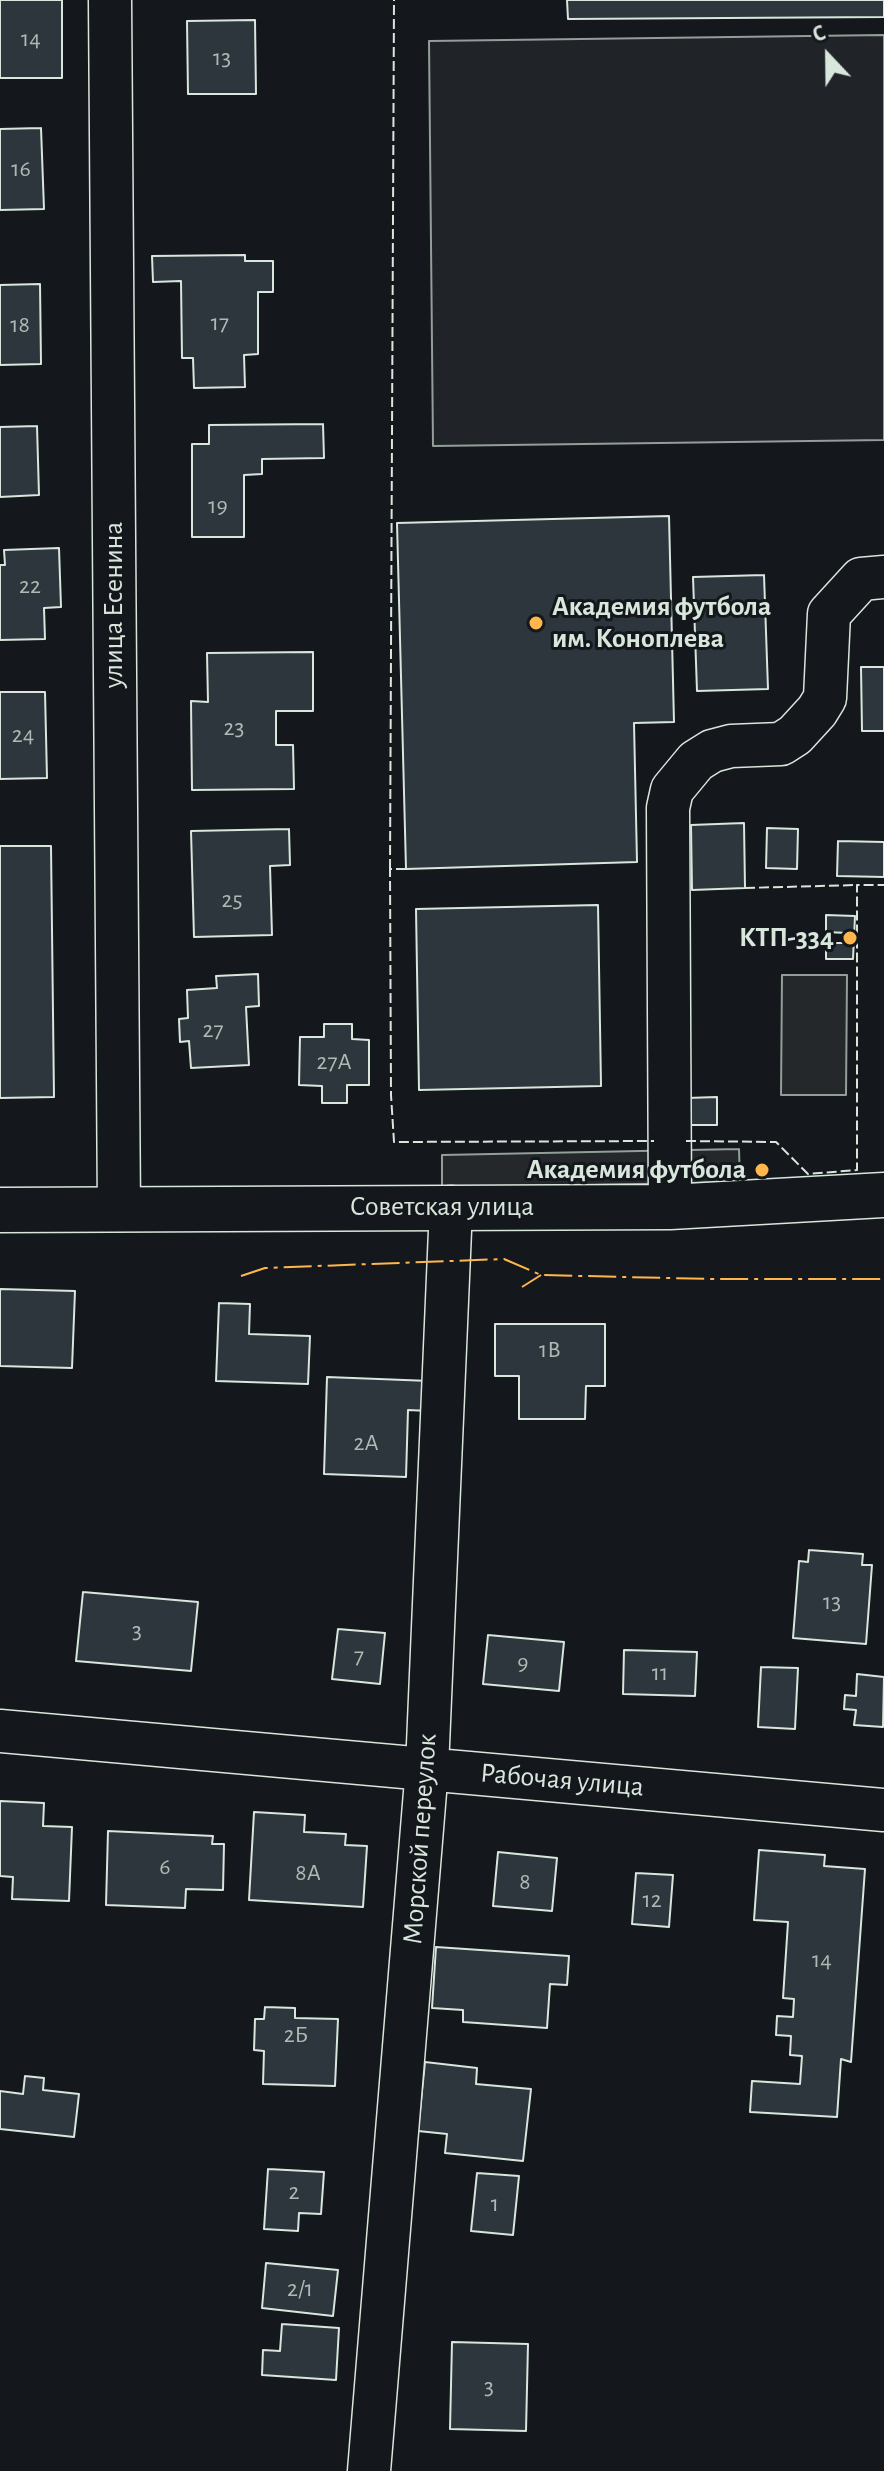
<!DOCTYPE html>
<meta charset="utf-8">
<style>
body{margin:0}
#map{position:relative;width:884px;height:2471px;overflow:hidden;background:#14181c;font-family:"Alegreya Sans",sans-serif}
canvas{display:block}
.north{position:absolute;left:788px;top:16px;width:80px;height:80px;-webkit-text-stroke:6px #14181c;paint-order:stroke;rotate:338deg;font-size:22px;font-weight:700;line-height:32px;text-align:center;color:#d8e6dc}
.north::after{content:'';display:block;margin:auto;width:28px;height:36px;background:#d8e6dc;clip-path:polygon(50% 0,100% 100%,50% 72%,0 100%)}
</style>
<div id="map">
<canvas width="884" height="2471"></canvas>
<div class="north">С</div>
</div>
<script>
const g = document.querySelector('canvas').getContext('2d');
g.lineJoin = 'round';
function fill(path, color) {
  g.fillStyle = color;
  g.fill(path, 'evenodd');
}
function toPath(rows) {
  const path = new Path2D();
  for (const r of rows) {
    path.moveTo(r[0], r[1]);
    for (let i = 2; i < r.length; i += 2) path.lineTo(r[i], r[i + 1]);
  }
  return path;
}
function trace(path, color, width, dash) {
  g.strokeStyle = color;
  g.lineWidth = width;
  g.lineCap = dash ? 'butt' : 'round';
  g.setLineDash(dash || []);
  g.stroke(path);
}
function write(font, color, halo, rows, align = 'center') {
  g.font = font + ' "Alegreya Sans",sans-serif';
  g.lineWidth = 6;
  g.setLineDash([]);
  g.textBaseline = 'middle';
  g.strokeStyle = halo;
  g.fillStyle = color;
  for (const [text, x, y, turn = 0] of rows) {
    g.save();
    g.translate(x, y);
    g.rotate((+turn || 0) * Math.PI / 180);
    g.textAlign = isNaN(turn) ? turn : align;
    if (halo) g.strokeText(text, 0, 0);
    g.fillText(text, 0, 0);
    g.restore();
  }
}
const green = toPath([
 [884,35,884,440,433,446,429,41,884,35]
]);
const parking = toPath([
 [782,975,847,975,846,1095,781,1095,782,975],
 [739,1149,740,1182,442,1188,442,1155,739,1149]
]);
const building = toPath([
 [0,0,62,0,62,78,0,78,0,0],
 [567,0,884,0,884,17,568,19,567,0],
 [255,20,256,94,188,94,187,21,255,20],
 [41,128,44,209,0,210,0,129,41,128],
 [245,255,245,261,273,261,273,292,258,292,258,354,244,355,245,387,194,388,193,358,182,358,181,281,153,282,152,256,245,255],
 [40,284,41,364,0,365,0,285,40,284],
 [323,424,324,458,262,459,262,474,244,475,244,537,192,537,192,444,209,444,209,425,323,424],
 [37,426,39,495,0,497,0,427,37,426],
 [669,516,674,722,634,723,637,862,406,869,397,523,669,516],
 [59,548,61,607,44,608,45,639,0,640,0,565,5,565,4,550,59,548],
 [764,575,768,689,697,691,693,577,764,575],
 [313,652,313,711,276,711,276,745,293,745,294,789,192,790,191,701,208,702,207,653,313,652],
 [861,667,884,667,884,731,862,731,861,667],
 [0,692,45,692,47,778,0,779,0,692],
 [744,823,745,888,692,890,691,825,744,823],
 [767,828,798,829,797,869,766,868,767,828],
 [289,829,290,865,270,866,272,935,194,937,191,831,289,829],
 [838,841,884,842,884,877,837,876,838,841],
 [0,846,51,846,54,1097,0,1098,0,846],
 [598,905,601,1086,419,1090,416,909,598,905],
 [826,915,855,916,853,959,826,959,826,943,846,943,847,933,826,932,826,915],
 [258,974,259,1006,246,1007,249,1065,191,1068,189,1041,180,1042,179,1019,188,1018,187,990,217,988,216,976,258,974],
 [324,1024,352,1024,352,1039,369,1040,369,1085,347,1085,347,1103,322,1103,322,1086,299,1085,300,1037,324,1037,324,1024],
 [717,1097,717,1125,687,1125,687,1098,717,1097],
 [0,1289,75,1291,72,1368,0,1366,0,1289],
 [219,1303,250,1304,249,1334,310,1336,308,1384,216,1381,219,1303],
 [495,1324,605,1324,605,1386,586,1386,585,1419,519,1419,519,1376,495,1376,495,1324],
 [327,1377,430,1381,429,1411,408,1410,406,1477,324,1474,327,1377],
 [809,1550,863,1554,862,1565,872,1565,866,1644,793,1638,799,1561,808,1562,809,1550],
 [83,1592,198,1602,191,1671,76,1661,83,1592],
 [338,1629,385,1633,380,1684,332,1679,338,1629],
 [488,1635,564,1642,559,1691,483,1684,488,1635],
 [624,1650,697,1652,695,1696,623,1694,624,1650],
 [761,1667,798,1668,795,1729,758,1727,761,1667],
 [857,1674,884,1677,883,1727,854,1725,856,1710,844,1709,845,1695,856,1696,857,1674],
 [0,1801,44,1803,43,1826,72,1827,69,1901,12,1899,13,1877,0,1876,0,1801],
 [254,1812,305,1815,304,1832,346,1834,345,1845,367,1846,363,1907,249,1900,254,1812],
 [108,1831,213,1836,212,1844,224,1844,223,1890,186,1889,185,1908,106,1905,108,1831],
 [759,1850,825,1855,824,1866,865,1869,851,2062,841,2059,837,2117,750,2112,752,2081,800,2084,802,2056,790,2055,791,2036,776,2035,777,2016,793,2017,794,1999,783,1998,788,1922,754,1920,759,1850],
 [498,1852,557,1858,552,1911,493,1906,498,1852],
 [636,1873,673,1875,669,1927,632,1924,636,1873],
 [436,1947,569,1956,567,1985,550,1984,547,2028,463,2022,463,2010,432,2008,436,1947],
 [265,2007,295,2008,295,2018,338,2019,335,2086,263,2084,264,2051,254,2050,255,2019,264,2019,265,2007],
 [425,2062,477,2068,476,2084,531,2089,523,2161,445,2153,447,2134,418,2131,425,2062],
 [25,2076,44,2078,43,2090,79,2094,74,2137,0,2129,0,2091,23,2094,25,2076],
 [268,2169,324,2172,321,2214,299,2213,298,2231,264,2229,268,2169],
 [477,2173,519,2176,513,2235,471,2231,477,2173],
 [266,2263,338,2270,333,2316,262,2308,266,2263],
 [282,2324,339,2328,336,2380,262,2375,263,2350,280,2351,282,2324],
 [452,2342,528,2344,526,2431,450,2429,452,2342]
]);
const minor = toPath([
 [110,0,119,1210],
 [670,1207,668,808,672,790,696,761,712,751,731,746,781,744,795,735,817,711,825,698,829,614,861,579,884,577],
 [0,1731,884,1810],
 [369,2471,427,1768,451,1207]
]);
const major = toPath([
 [0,1210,670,1207,884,1195]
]);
const fence = toPath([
 [390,869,394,0],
 [406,869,390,869,391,1095,394,1142,654,1141],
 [745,888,857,885],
 [686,1141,776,1142,808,1174,857,1170,857,885,884,885]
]);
const power = toPath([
 [241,1276,265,1268,504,1259,541,1275,711,1279,884,1279],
 [522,1287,541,1275]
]);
const markers = [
 [536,623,8,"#ffb74d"],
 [850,938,8,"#ffb74d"],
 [762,1170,8,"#ffb74d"]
];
const numberNames = [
 ["14",31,39],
 ["13",222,58],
 ["16",21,169],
 ["17",220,323],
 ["18",20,325],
 ["19",218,506],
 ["22",30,586],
 ["23",234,728],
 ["24",23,735],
 ["25",232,900],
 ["27",213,1030],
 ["27А",334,1062],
 ["1В",550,1350],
 ["2А",366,1443],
 ["13",832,1602],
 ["3",137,1631],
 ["7",359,1656],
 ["9",523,1663],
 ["11",660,1673],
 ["6",165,1867],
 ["8А",308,1873],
 ["8",525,1882],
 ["12",652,1900],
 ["14",822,1960],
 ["2Б",296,2035],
 ["2",294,2192],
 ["1",495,2204],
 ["2/1",300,2289],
 ["3",489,2387]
];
const streetNames = [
 ["улица Есенина",114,605,-90],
 ["Советская улица",442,1207],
 ["Рабочая улица",562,1780,5],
 ["Морской переулок",420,1839,-86]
];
const poiNames = [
 ["Академия футбола",552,607,"left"],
 ["им. Коноплева",552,639,"left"],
 ["КТП-334",834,938],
 ["Академия футбола",746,1170]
];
fill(green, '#202428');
trace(green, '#939e99', 2);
fill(parking, '#24282b');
trace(parking, '#939e99', 2);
fill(building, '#2c363c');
trace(building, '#d8e6dc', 2);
trace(minor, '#d8e6dc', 45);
trace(major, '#d8e6dc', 47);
trace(minor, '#14181c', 42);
trace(major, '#14181c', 44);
trace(fence, '#d8e6dc', 2, [10, 4]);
trace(power, '#ffb74d', 2, [28, 6, 4, 6]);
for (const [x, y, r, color] of markers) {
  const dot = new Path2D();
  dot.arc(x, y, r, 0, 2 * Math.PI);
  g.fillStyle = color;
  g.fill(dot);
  trace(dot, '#14181c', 3);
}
write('24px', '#adbab4', null, numberNames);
write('28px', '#d8e6dc', '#14181c', streetNames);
write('bold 28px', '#d8e6dc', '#14181c', poiNames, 'right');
</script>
